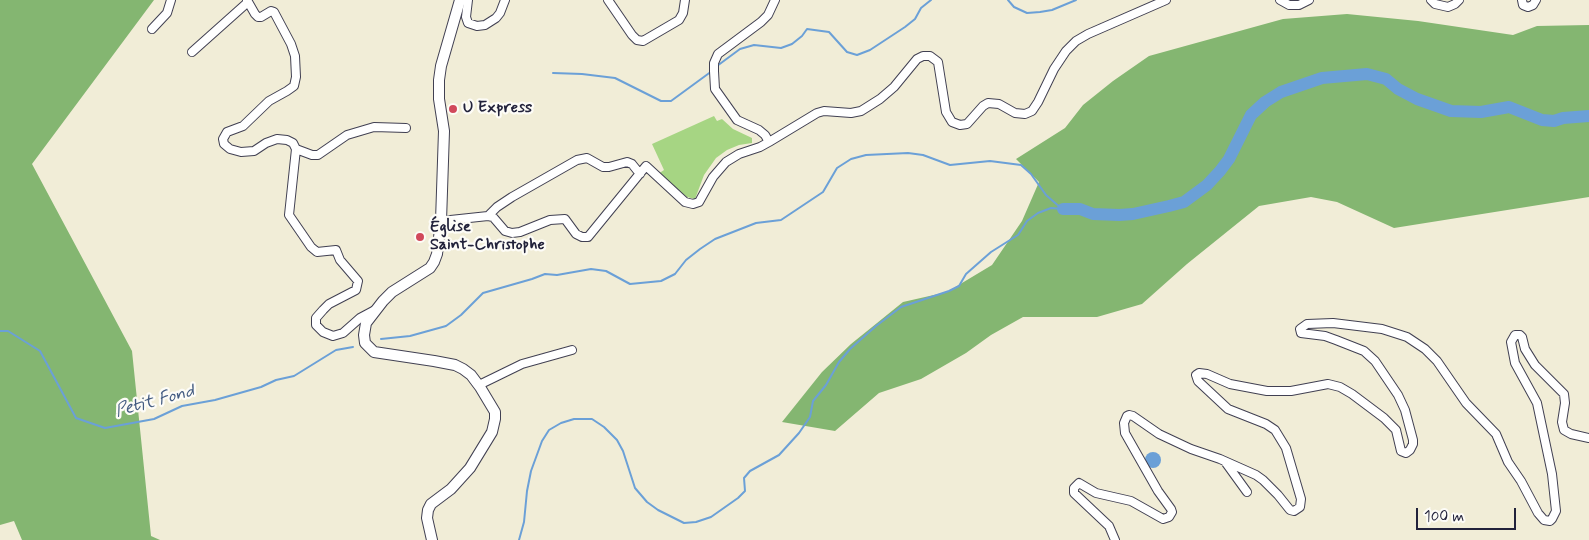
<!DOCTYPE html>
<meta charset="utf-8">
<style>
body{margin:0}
#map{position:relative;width:1589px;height:540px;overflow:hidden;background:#f1edd7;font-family:Mynerve,sans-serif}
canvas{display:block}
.scale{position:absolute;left:1416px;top:508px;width:100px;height:22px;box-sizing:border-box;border:2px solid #22223b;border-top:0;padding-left:6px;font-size:15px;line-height:18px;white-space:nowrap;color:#22223b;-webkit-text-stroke:4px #fdfcf7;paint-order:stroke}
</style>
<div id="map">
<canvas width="1589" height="540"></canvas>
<div class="scale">100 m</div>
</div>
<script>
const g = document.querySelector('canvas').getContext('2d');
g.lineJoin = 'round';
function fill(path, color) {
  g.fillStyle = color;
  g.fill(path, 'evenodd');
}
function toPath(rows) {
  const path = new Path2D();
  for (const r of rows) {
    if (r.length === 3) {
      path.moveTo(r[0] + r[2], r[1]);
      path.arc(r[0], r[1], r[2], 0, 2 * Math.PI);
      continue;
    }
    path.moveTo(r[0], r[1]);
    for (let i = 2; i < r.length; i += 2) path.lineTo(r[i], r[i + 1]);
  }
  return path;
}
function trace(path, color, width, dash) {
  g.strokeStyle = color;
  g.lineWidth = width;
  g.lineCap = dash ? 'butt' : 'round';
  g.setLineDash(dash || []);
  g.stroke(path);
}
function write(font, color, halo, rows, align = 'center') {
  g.font = font + ' Mynerve,sans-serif';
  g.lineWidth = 4.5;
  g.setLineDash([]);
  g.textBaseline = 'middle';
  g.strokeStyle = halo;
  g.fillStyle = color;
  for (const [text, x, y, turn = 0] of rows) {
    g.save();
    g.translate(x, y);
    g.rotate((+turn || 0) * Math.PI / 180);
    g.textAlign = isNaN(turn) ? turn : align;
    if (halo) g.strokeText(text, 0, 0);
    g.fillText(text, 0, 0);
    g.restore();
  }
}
const green = toPath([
 [714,116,717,121,722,119,733,129,752,138,752,143,739,145,727,150,716,158,704,175,695,199,687,197,658,174,664,170,652,144]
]);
const forest = toPath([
 [0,0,154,0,32,164,132,351,151,536,160,540,22,540,14,521,0,525],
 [1347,14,1418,21,1513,35,1537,26,1589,25,1589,197,1394,228,1337,202,1311,197,1259,206,1187,264,1142,304,1097,317,1023,317,991,335,966,353,921,379,879,393,835,431,782,422,822,372,851,344,903,302,947,292,992,265,1022,221,1039,182,1016,159,1065,128,1083,105,1113,81,1149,56,1283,19]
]);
const water = toPath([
 [1153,460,8]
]);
const stream = toPath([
 [1008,0,1014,7,1027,13,1040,12,1052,10,1076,0],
 [717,66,740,49,754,45,781,48,792,44,802,36,807,29,829,32,847,52,857,55,870,50,905,27,915,19,921,8,931,0],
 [553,73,582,74,615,78,661,101,671,101,712,71],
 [0,331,8,331,40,351,76,418,105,428,154,419,182,406,215,400,261,387,276,380,294,376,336,350,353,347],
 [381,339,410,336,446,326,461,315,483,293,532,279,545,274,557,275,591,269,606,271,630,284,661,281,675,274,686,260,700,249,715,239,756,223,781,220,823,192,837,168,851,159,866,155,908,153,923,155,950,165,990,161,1021,165,1031,174,1046,195,1062,209],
 [519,540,524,522,527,491,531,471,542,441,549,430,561,423,574,419,592,419,604,427,617,440,623,451,635,488,647,502,658,510,684,523,696,522,711,517,738,498,745,491,744,478,750,471,779,455,799,433,810,417,813,401,826,385,839,362,850,349,876,326,901,307,949,291,959,286,966,274,991,252,1018,235,1027,221,1038,213,1051,208,1063,209]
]);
const river = toPath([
 [1063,209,1080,209,1093,214,1119,215,1133,214,1169,206,1184,202,1207,185,1220,171,1229,159,1251,115,1265,102,1281,92,1322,78,1367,74,1386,79,1398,89,1417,99,1451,111,1481,112,1509,107,1542,120,1554,121,1563,118,1589,116]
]);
const minor = toPath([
 [247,0,255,14,258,17,261,17,271,11,274,12,291,44,295,56,296,77,294,86,287,91,269,101,243,126,227,132,223,139,224,144,230,149,241,152,254,151,266,143,277,139,287,140,293,143,296,149],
 [468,0,466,17,468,23,477,26,485,25,496,18,500,13,505,0],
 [608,0,632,35,637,40,643,41,679,20,683,13,685,0],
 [1280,0,1289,5,1299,5,1309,0],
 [1431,0,1435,4,1448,7,1455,4,1459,0],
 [1522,0,1523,5,1528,7,1533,5,1536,0],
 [152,29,167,13,171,0],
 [192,52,248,2],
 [769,142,817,113,824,111,851,113,861,111,880,99,894,87,917,59,923,56,930,56,938,62,946,112,952,122,960,125,967,124,983,106,988,103,999,104,1015,113,1025,114,1032,111,1038,102,1054,69,1066,51,1076,41,1088,34,1166,0],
 [296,149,289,215,311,247,317,252,336,250,340,260,358,281,356,290,329,304,323,310,316,318,316,325,323,332,333,336,343,333,360,318,375,310],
 [296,149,312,155,318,155,347,135,374,127,406,128],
 [488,216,497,207,512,197,577,160,587,158,603,167,609,167,627,162,632,164,640,174],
 [441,221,488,216,493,217,505,231,512,233,520,232,550,220,565,219,576,234,582,237,588,237,646,166,685,202,693,204,699,202,713,177,726,162,739,154,760,147,769,142,765,135,759,130,737,120,715,89,714,71,714,63,718,54,761,22,768,15,775,0],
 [479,385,522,364,572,350],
 [1226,463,1247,492],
 [1115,540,1109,526,1074,493,1074,488,1079,483,1096,493,1131,501,1163,519,1169,517,1172,512,1171,509,1158,491,1125,433,1124,423,1127,416,1129,415,1133,416,1159,434,1191,449,1220,459,1256,475,1263,480,1278,495,1290,510,1294,511,1300,507,1301,499,1286,448,1275,430,1266,424,1228,409,1198,381,1196,375,1199,373,1207,374,1230,384,1267,391,1291,391,1328,384,1340,387,1352,394,1384,418,1396,430,1401,451,1406,453,1410,450,1413,444,1413,440,1405,410,1398,395,1375,361,1364,351,1336,340,1325,336,1301,333,1300,329,1307,324,1333,323,1382,329,1407,337,1425,349,1437,361,1466,403,1496,434,1508,462,1521,481,1538,513,1544,520,1550,521,1552,519,1556,511,1552,474,1537,403,1515,363,1511,342,1515,335,1520,335,1522,337,1525,349,1535,365,1564,394,1565,403,1562,422,1564,430,1571,434,1589,438]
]);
const major = toPath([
 [432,540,427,518,428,510,431,504,451,489,470,468,492,432,495,419,495,412,480,387,471,375,463,369,455,365,434,361,374,352,365,343,364,335,366,323,383,301,392,292,430,268,434,262,437,254,441,221,444,131,439,99,439,80,441,66,460,0]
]);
const markers = [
 [453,109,5,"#d1495b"],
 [420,237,5,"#d1495b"]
];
const poiNames = [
 ["U Express",463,109],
 ["Église",430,228],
 ["Saint-Christophe",430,246]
];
const waterNames = [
 ["Petit Fond",155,402,-15]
];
fill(green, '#a6d583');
fill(forest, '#84b671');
fill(water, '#6ba0d7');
trace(stream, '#6ba0d7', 2);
trace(river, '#6ba0d7', 12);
trace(minor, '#414052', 10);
trace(major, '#414052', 12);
trace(minor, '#fff', 8);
trace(major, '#fff', 10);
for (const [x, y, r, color] of markers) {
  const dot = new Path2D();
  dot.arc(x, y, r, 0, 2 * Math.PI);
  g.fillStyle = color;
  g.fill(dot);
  trace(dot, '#fdfcf7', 2);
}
write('bold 16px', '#22223b', '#fdfcf7', poiNames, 'left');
write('italic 18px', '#435b81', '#fdfcf7', waterNames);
</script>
